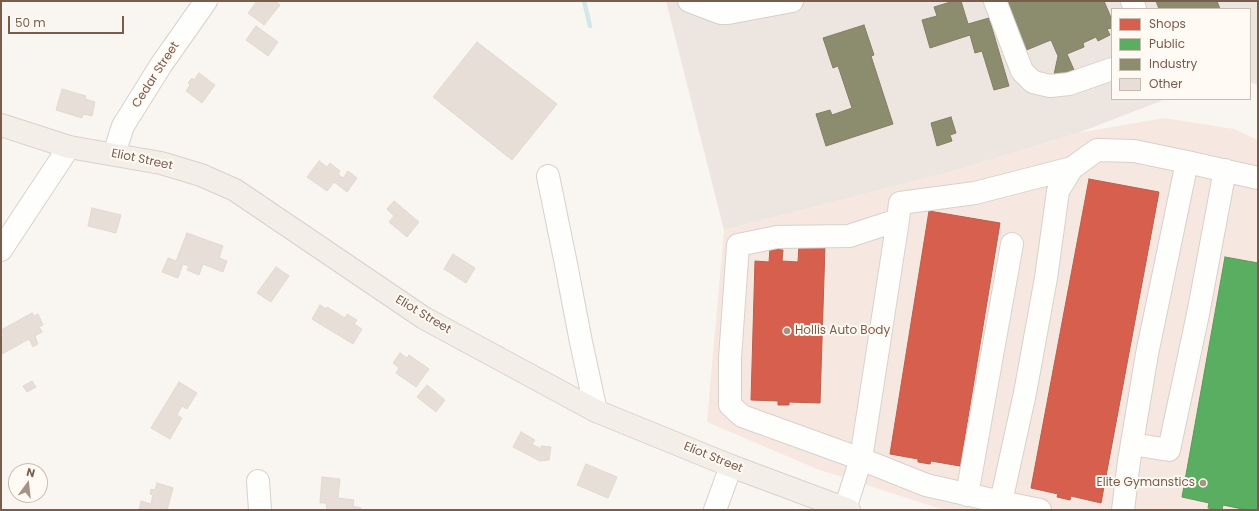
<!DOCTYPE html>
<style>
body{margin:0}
#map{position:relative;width:1259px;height:511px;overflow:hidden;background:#f9f5f0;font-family:Poppins,sans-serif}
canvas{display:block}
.frame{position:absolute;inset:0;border:2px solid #7a5c4d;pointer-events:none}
.legend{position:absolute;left:1111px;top:8px;width:140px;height:92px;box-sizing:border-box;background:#fffaf3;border:1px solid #cabbb1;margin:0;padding:5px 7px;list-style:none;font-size:12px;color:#7a5c4d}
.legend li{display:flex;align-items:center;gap:8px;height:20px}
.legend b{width:20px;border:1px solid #cabbb1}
.north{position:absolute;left:8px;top:463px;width:40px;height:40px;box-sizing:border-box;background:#fffaf3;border:1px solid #cabbb1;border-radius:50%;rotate:15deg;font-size:11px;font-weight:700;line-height:16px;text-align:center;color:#7a5c4d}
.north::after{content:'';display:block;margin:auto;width:14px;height:18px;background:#a69286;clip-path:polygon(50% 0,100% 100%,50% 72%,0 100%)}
.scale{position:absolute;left:8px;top:16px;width:116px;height:18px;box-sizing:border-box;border:2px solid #7a5c4d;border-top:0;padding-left:5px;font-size:12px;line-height:14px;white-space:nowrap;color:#7a5c4d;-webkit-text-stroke:3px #fffaf3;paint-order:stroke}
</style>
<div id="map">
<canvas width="1259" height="511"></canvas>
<div class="frame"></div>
<ul class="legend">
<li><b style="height:11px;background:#d6604d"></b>Shops</li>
<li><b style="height:11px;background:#5aae61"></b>Public</li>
<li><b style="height:11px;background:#8c8c6e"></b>Industry</li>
<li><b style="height:11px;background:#e6ded7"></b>Other</li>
</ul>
<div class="north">N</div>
<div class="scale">50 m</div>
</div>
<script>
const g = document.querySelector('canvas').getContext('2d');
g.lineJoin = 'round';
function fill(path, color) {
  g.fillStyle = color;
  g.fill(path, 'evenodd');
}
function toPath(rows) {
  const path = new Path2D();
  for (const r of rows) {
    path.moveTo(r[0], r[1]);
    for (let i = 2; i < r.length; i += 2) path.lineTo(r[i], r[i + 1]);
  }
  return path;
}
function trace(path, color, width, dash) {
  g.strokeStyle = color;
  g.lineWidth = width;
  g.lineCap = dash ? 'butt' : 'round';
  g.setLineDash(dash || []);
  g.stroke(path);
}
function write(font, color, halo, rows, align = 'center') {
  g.font = font + ' Poppins,sans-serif';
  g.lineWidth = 4;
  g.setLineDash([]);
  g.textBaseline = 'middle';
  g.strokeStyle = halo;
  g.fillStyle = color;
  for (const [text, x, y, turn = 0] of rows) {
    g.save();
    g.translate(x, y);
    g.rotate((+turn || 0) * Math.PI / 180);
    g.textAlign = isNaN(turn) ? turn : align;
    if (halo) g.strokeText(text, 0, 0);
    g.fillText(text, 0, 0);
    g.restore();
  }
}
const commercial = toPath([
 [1164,118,1234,129,1258,140,1258,510,944,510,817,469,707,422,724,230,950,172,1078,133]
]);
const industrial = toPath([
 [666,1,1258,1,1258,85,1250,82,1250,9,1112,9,1112,99,1166,99,1078,133,950,172,724,230]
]);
const shops = toPath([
 [1089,179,1159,192,1101,503,1071,496,1070,500,1057,497,1058,494,1031,488,1089,179],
 [929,211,1000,223,960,466,931,461,930,464,918,462,918,459,890,454,929,211],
 [799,245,825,246,820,403,789,402,789,405,778,405,778,401,751,400,755,261,769,262,770,249,783,250,782,261,798,262,799,245]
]);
const public = toPath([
 [1225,257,1258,263,1258,510,1247,510,1223,505,1222,510,1218,510,1208,508,1209,503,1182,497,1225,257]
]);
const industry = toPath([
 [954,1,961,1,968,24,989,18,1009,86,994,90,982,51,975,53,970,35,930,48,922,20,937,16,934,7,954,1],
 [1002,1,1104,1,1112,20,1112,28,1107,29,1110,35,1098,41,1096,37,1083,43,1084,47,1067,54,1074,70,1053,79,1058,56,1051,40,1024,51,1002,1],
 [1156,1,1217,1,1220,9,1159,9,1156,1],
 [864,25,874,55,871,56,893,124,826,146,816,114,830,110,832,115,852,108,838,66,833,68,823,38,864,25],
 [951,117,956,133,950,135,952,141,937,146,931,123,951,117]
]);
const stream = toPath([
 [584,1,590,26]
]);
const building = toPath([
 [257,1,275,1,280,5,264,25,248,13,257,1],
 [256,26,278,42,268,56,246,40,256,26],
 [477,42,557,104,512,160,433,97,477,42],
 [199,73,215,85,202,103,186,91,190,85,188,83,192,78,194,80,199,73],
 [62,89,86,96,85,99,95,102,92,116,83,114,82,118,56,110,62,89],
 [319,161,327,167,330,163,340,171,338,174,343,178,348,171,357,178,347,192,334,182,327,191,307,177,319,161],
 [394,201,419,222,407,237,389,222,394,216,387,209,394,201],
 [92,208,121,215,116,233,88,226,92,208],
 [187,233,223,246,219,258,227,261,223,272,203,264,199,275,187,270,189,266,183,264,178,278,162,272,168,258,176,261,187,233],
 [453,254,475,268,466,283,444,269,453,254],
 [276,267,289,276,271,302,257,293,276,267],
 [320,305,326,309,327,307,345,318,347,314,357,320,354,324,362,329,353,344,312,319,320,305],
 [32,313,34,316,38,314,43,325,39,327,42,332,35,336,38,344,33,347,29,339,2,354,1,351,1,337,4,335,1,330,32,313],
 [400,353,407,358,409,355,429,369,416,387,396,373,399,368,393,363,400,353],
 [32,381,36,387,27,392,23,386,32,381],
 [179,382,197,393,187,409,182,406,177,415,182,418,170,439,151,428,179,382],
 [427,385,445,400,436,412,417,397,427,385],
 [521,432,535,440,532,444,541,449,541,446,551,447,549,460,540,461,513,447,521,432],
 [586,464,617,477,608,498,577,485,586,464],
 [322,477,340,479,338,498,354,500,353,506,361,508,361,510,327,510,326,503,320,503,322,477],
 [157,483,173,488,167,510,139,510,141,501,151,504,153,495,150,494,151,489,155,490,157,483]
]);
const minor = toPath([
 [689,1,721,13,728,13,792,1],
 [995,1,1022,71,1033,82,1050,86,1069,84,1112,69],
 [1132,1,1135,9],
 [114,154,123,126,161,65,206,1],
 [548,176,566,264,581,342,596,411],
 [898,220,849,236,777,237,738,245,730,358,730,405,742,416,861,459,898,220,900,203,975,193,1072,168],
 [1,250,69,147],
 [1132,444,1169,450,1198,314,1225,170],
 [258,481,260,510],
 [967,495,1012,244],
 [845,509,861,459,926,485,1001,502,999,510],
 [715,510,731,466],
 [1040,510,1001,502,1025,393,1046,278,1058,191,1072,168,1097,150,1134,151,1187,162],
 [1123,510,1129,461,1147,354,1187,162,1258,178]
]);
const major = toPath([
 [1,125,69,147,161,163,201,175,235,190,424,318,596,411,731,466,849,510]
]);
const markers = [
 [787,331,4,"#a69286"],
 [1203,483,4,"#a69286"]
];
const streetNames = [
 ["Cedar Street",156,75,-57],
 ["Eliot Street",142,160,12],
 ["Eliot Street",423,315,31],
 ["Eliot Street",713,458,22]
];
const poiNames = [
 ["Hollis Auto Body",795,331],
 ["Elite Gymanstics",1195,483,"right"]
];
fill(commercial, '#f6e8e1');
fill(industrial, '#ede5e0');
fill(shops, '#d6604d');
trace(shops, '#ba5f4d', 1);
fill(public, '#5aae61');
trace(public, '#64955b', 1);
fill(industry, '#8c8c6e');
trace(industry, '#877e64', 1);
trace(stream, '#d0e8ea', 4.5);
fill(building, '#e6ded7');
trace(building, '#e2d8d2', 1);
trace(minor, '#d7d1cb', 24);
trace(major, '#dad1cc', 24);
trace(minor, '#fefefd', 22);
trace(major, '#f3eee8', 22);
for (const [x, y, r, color] of markers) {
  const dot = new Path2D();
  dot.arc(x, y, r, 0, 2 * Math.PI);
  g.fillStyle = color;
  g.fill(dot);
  trace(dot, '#fffaf3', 1.5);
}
write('12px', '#7a5c4d', '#fffaf3', streetNames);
write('12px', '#7a5c4d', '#fffaf3', poiNames, 'left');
</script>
